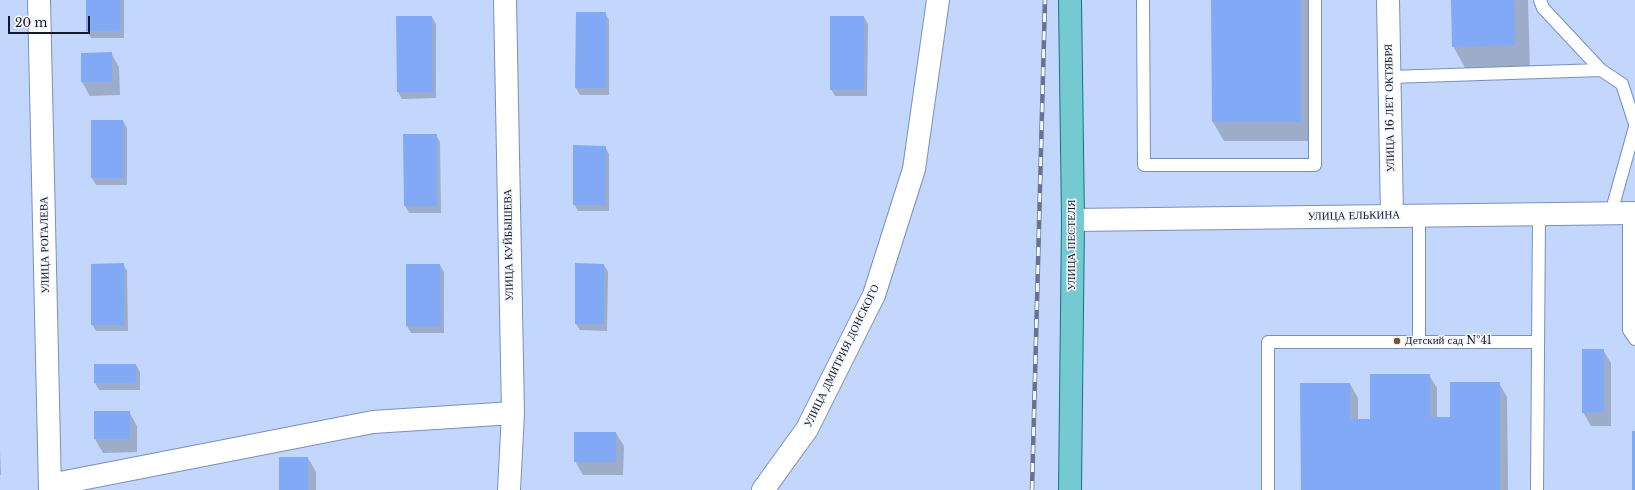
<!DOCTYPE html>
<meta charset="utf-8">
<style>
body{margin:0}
#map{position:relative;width:1635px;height:490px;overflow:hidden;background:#c3d7fc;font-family:"Libre Baskerville",serif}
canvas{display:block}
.scale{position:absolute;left:8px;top:16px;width:82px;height:18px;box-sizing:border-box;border:2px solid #121a2b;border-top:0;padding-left:5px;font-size:12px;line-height:14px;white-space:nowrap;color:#121a2b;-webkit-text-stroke:3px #f4f7fc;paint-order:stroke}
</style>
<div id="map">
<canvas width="1635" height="490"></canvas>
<div class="scale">20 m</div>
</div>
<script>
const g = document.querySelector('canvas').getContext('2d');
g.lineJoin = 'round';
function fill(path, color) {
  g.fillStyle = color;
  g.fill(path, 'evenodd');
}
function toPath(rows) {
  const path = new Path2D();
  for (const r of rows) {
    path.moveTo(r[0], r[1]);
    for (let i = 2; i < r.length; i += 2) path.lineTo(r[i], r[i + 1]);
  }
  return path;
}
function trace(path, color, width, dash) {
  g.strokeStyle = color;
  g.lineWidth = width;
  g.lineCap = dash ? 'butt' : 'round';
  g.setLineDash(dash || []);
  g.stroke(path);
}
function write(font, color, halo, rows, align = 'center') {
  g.font = font + ' "Libre Baskerville",serif';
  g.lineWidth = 3;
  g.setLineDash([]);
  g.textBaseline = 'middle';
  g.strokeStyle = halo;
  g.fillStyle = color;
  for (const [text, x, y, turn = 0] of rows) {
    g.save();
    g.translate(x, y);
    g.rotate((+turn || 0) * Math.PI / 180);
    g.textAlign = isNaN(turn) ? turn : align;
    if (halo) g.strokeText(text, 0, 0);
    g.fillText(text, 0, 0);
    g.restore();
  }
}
const shadow = toPath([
 [87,0,124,0,124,38,91,38,87,31],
 [1212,0,1312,0,1312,141,1224,141,1213,122],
 [1452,0,1528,0,1530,72,1468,73,1453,46],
 [605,13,609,20,609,95,580,95,576,88],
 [432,17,436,24,436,98,402,99,398,92],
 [864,17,868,24,867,96,835,96,831,89],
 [82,53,111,53,119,67,120,95,90,96,82,82],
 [123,121,127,128,127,185,96,185,92,178],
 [404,135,436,135,440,142,441,213,409,213,405,206],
 [605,147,609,154,609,211,578,211,574,204],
 [123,264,127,271,128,331,96,331,92,324],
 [407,265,440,265,444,272,444,333,411,333,407,326],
 [604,265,608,272,607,331,580,330,576,324],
 [1603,350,1611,363,1611,426,1591,426,1583,412],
 [95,365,136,365,140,372,140,390,99,390,95,383],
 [1429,375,1437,388,1437,418,1451,418,1499,383,1507,397,1508,490,1302,490,1350,384,1358,398,1358,420,1371,420],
 [129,412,137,426,137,452,103,453,95,439],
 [616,433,624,446,623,475,583,475,575,461],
 [0,448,0,449,1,475,0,475],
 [308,458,316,472,316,490,280,490]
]);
const building = toPath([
 [86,0,120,0,120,31,86,31],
 [1211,0,1301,0,1301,122,1212,122],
 [1451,0,1514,0,1515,45,1452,47],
 [576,12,606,12,606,88,575,88],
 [396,16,432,16,433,92,397,92],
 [830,16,864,16,864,90,830,90],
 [112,52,112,82,81,82,81,53],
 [91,120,123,120,123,178,91,178],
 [403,134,437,134,437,206,404,206],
 [573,145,606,146,605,205,573,205],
 [124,263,124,325,91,325,91,264],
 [575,263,604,264,604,324,575,324],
 [406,264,440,264,441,326,406,326],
 [1582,349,1604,349,1604,412,1582,413],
 [94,364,136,364,136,383,94,383],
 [1370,374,1430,374,1430,417,1450,417,1450,382,1500,382,1500,490,1301,490,1300,383,1350,383,1350,419,1370,419],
 [94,411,130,411,130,439,94,439],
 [1632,431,1635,431,1635,490,1632,490],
 [574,432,616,432,616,462,574,462],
 [279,457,308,457,308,490,279,490]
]);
const service = toPath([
 [1143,0,1144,165,1315,165,1315,0],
 [1601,70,1622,84,1635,124],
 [1390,77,1601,70,1543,8,1540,0],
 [1611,213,1635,127],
 [1629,213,1629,330,1635,339],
 [1419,342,1537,342],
 [1268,490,1268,342,1419,342,1419,216],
 [1537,490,1539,214]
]);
const minor = toPath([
 [39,0,50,490],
 [505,0,513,413,509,490],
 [1388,0,1392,215],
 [50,485,373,422,513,413],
 [763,490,807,429,874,295,914,169,938,0]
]);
const tertiary = toPath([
 [1073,220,1635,213]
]);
const primary = toPath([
 [1070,490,1073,220,1070,0]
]);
const rail = toPath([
 [1032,490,1045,0]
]);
const markers = [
 [1397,341,4,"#705929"]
];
const streetNames = [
 ["УЛИЦА 16 ЛЕТ ОКТЯБРЯ",1390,108,-91],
 ["УЛИЦА ЕЛЬКИНА",1354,216,-1],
 ["УЛИЦА РОГАЛЕВА",45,245,-91],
 ["УЛИЦА КУЙБЫШЕВА",509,245,-91],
 ["УЛИЦА ПЕСТЕЛЯ",1072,245,-90],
 ["УЛИЦА ДМИТРИЯ ДОНСКОГО",842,356,-64]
];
const poiNames = [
 ["Детский сад №41",1405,341]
];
fill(shadow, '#0003');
fill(building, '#82a9f6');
trace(service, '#7a90bc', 14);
trace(minor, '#7a90bc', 24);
trace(tertiary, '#7a90bc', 24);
trace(primary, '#177481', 24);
trace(service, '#fff', 12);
trace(minor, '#fff', 22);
trace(tertiary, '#fff', 22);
trace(primary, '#75c9d0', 22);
trace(rail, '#66748e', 4.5);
trace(rail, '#f4f7fc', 3, [9]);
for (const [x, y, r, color] of markers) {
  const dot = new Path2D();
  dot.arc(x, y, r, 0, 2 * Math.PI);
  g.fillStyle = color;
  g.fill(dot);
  trace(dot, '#f4f7fc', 1.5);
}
write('11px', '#121a2b', '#f4f7fc', streetNames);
write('11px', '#121a2b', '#f4f7fc', poiNames, 'left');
</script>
